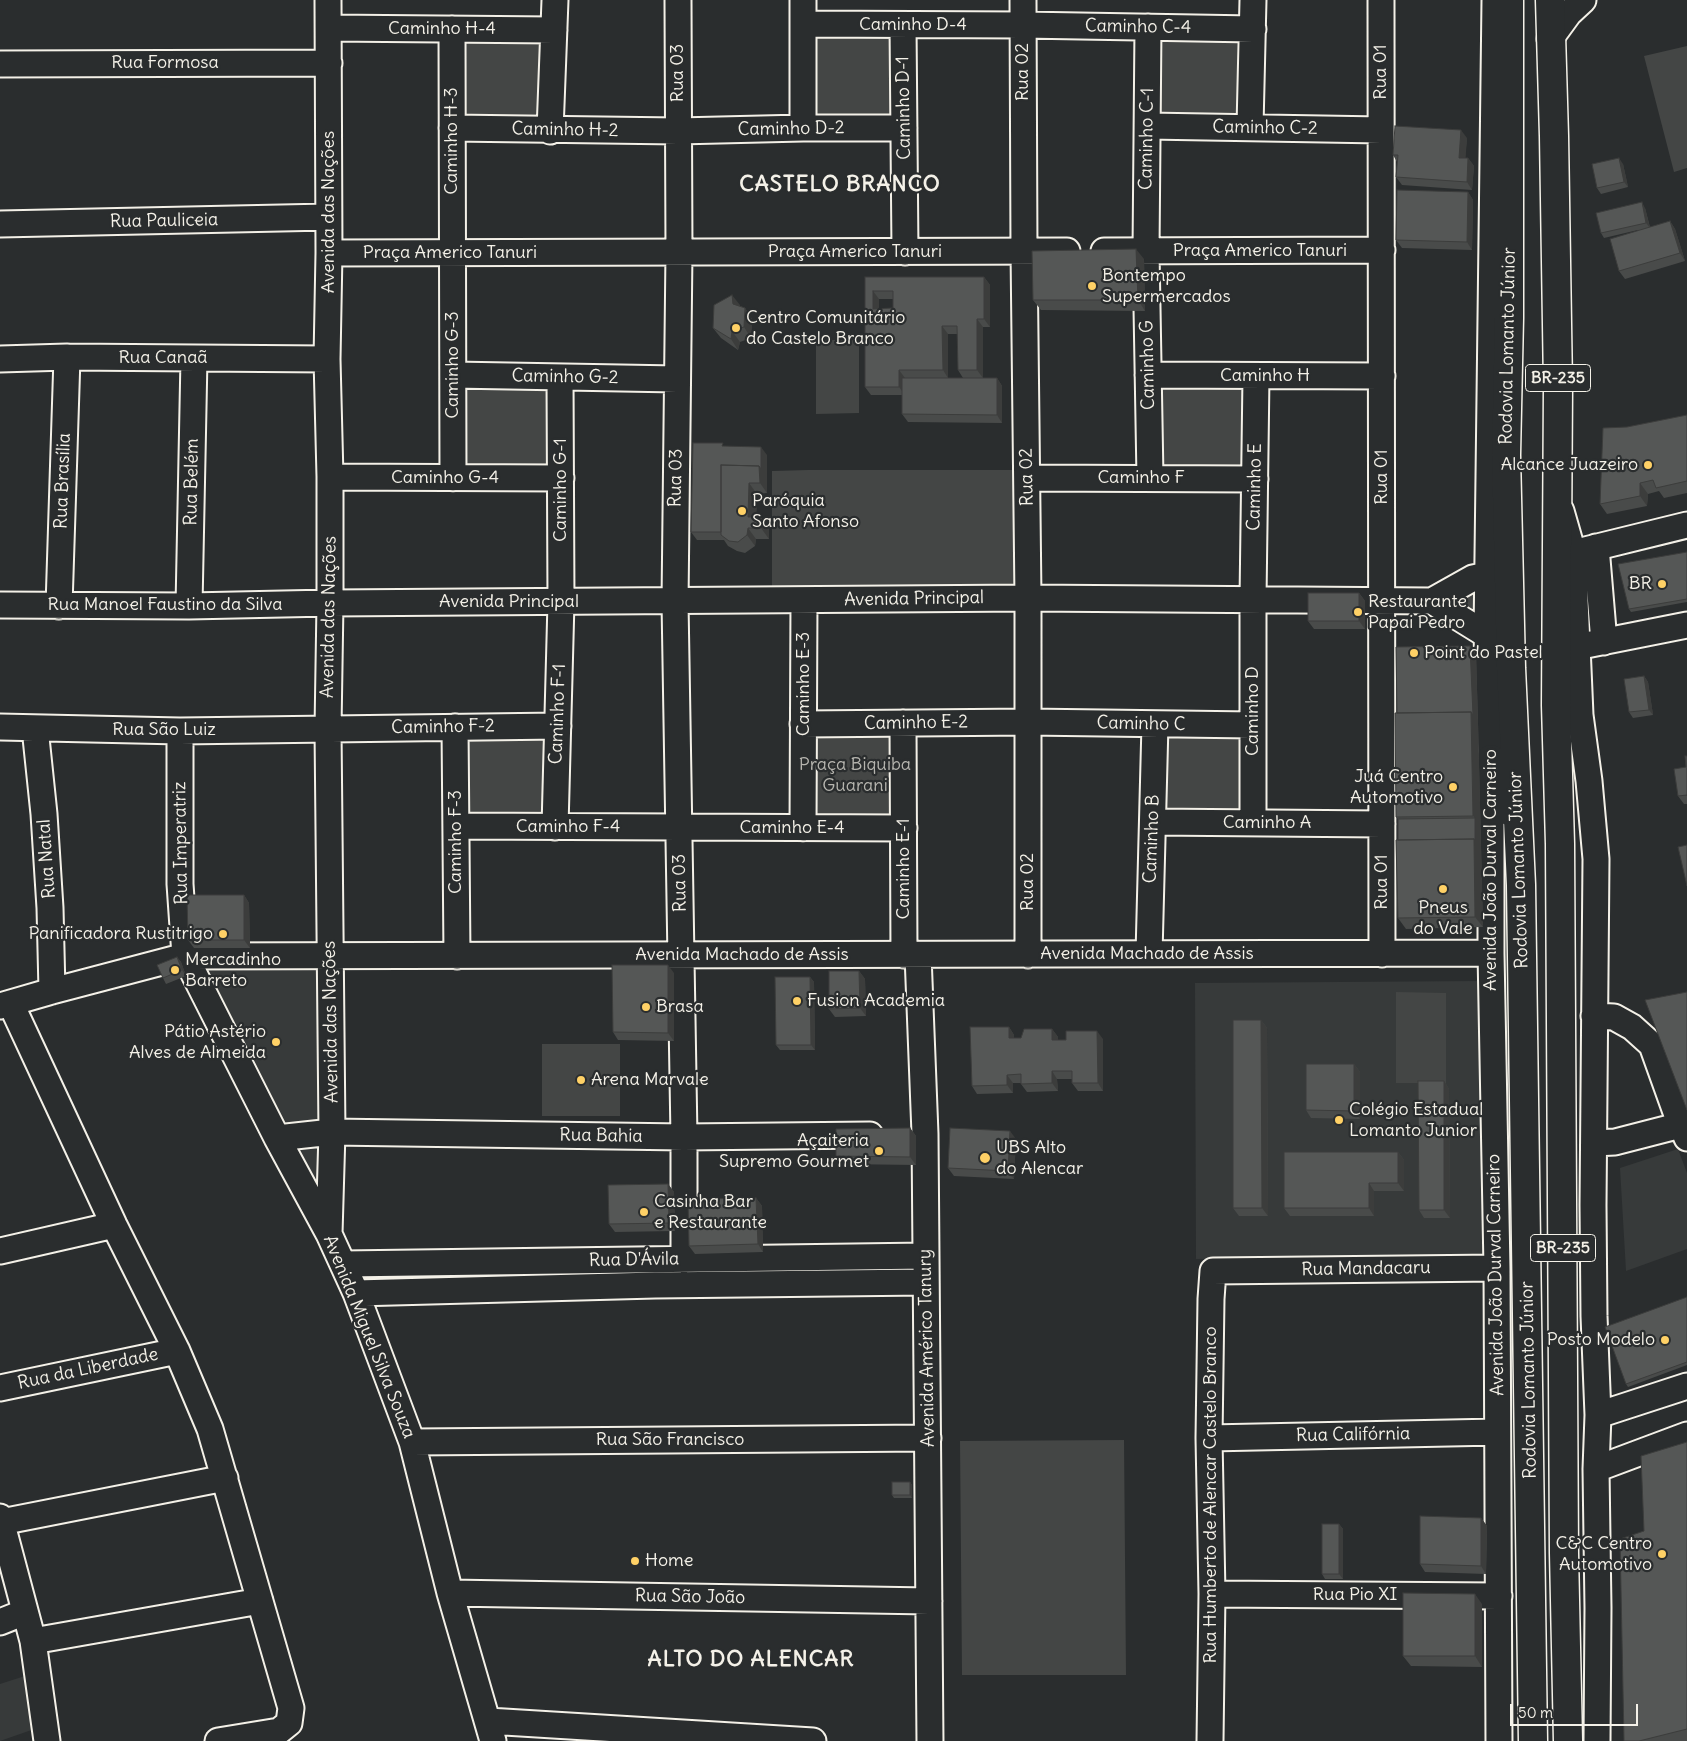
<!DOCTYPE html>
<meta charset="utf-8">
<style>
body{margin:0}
#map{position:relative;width:1687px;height:1741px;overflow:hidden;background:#2a2d2e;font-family:Delius,sans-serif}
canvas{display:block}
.scale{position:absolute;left:1510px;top:1704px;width:128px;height:22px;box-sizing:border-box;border:2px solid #f4f1e8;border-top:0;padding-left:6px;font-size:15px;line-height:18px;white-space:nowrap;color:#f4f1e8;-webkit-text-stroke:4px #2a2d2e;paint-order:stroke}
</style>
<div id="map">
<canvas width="1687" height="1741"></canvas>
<div class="scale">50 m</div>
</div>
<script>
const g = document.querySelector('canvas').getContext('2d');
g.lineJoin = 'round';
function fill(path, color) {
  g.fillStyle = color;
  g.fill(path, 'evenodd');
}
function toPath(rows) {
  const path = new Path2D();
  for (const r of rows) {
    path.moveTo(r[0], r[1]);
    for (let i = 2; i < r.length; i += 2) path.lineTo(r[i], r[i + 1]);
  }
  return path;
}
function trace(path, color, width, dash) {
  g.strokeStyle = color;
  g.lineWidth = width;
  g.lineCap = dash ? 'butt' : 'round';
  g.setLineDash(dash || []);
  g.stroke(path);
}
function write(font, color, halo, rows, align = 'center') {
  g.font = font + ' Delius,sans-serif';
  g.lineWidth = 4.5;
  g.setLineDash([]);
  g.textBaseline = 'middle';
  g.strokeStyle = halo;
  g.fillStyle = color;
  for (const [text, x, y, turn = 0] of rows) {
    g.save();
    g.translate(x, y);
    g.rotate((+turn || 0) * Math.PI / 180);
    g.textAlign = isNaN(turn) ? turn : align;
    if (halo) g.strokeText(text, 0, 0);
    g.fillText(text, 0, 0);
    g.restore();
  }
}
const built = toPath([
 [191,963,321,964,323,1121,270,1123],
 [1481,981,1485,1256,1196,1259,1195,983],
 [328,1139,326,1220,285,1144],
 [1678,1149,1687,1173,1687,1249,1626,1271,1620,1168],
 [31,1674,43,1726,0,1741,0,1684]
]);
const green = toPath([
 [806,34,898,35,898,124,806,123],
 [457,36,544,37,543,125,457,124],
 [1156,40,1237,41,1237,120,1156,119],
 [1687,46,1687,168,1674,172,1644,56],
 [816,340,859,340,859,413,816,414],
 [1159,379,1249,380,1250,465,1159,466],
 [457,380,547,381,547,469,457,468],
 [808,470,1015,470,1015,589,772,590,772,471],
 [1473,587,1477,619,1456,607,1456,595],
 [1162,726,1248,727,1247,818,1162,816],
 [901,730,902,820,810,821,809,731],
 [458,731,551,732,551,821,457,820],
 [1396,992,1446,993,1446,1083,1396,1083],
 [542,1044,620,1044,620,1116,542,1116],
 [1124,1440,1126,1675,962,1675,960,1441]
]);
const minor = toPath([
 [328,0,329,253,327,359,330,477,330,603,328,729,332,1132,329,1234],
 [678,0,679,252,675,602,684,1137,684,1260],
 [1023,0,1024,251,1028,598,1028,955],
 [1381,0,1382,954],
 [1495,0,1487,635,1491,759,1491,953,1497,1268,1499,1741],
 [803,24,1023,25,1253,29],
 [903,25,905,252],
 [1148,27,1146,251,1150,478],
 [329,28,554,30],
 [452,29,453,478],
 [1550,39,1569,13,1583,0],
 [0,64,329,63],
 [1148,126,1381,130],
 [1250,127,1253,0],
 [452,128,678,131,803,128,904,128],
 [803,128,803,0],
 [550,131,555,0],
 [0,224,328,217],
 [1104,251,1382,250],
 [329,253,1067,251],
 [0,359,67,357,327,359],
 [453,375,677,379],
 [1148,375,1382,376],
 [330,477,561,478],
 [1027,478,1255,479],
 [1561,511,1573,553,1580,715,1589,781,1596,859,1593,1205,1594,1316,1598,1415,1596,1469,1598,1608,1597,1741],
 [1596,547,1604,642],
 [1573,553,1687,525],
 [1432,601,1473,578,1487,575],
 [0,605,189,606,330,603,1028,598,1432,601,1487,635],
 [59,606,67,357],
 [189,606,194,358],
 [1576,647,1687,625],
 [903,723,904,955],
 [803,724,1028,722,1253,725],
 [0,727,180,731,558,726],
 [455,727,457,956],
 [35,728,44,814,50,908,52,991],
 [180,731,180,884,185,956,277,1138,329,1234,356,1293,412,1442,450,1593,493,1741],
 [1153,822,1382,824],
 [1253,823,1253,599,1256,376],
 [456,826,904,828],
 [555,827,561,602,560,377],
 [803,828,804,600],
 [1149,954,1155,724],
 [918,955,925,1134,930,1741],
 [11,1004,114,1225,177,1351,210,1429,291,1708,289,1723,279,1731,218,1741],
 [0,1006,52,991,185,956,1491,953],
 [1594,1016,1614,1017,1632,1027,1652,1045,1676,1112,1687,1138],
 [277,1138,332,1132,684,1137,870,1135],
 [1594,1143,1615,1142,1681,1125],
 [0,1251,114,1225],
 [343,1264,926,1256],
 [356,1293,655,1285,926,1282],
 [0,1388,177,1351],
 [1598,1415,1687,1386],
 [1209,1438,1497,1432],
 [412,1442,928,1438],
 [1596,1469,1687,1435],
 [0,1517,33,1641,47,1741],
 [1,1522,225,1478],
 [450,1593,929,1601],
 [1212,1594,1499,1596],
 [0,1622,25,1612],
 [33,1641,260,1601],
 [488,1721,813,1741],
 [1210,1741,1212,1594,1209,1438,1211,1299,1213,1271,1497,1268]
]);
const highway = toPath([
 [1509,0,1509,318,1506,455,1511,668,1521,885,1533,1741],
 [1550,0,1554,136,1558,386,1556,705,1560,844,1564,1553,1568,1741],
 [1491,759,1511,812]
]);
const wall = toPath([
 [1467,138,1465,158,1468,158,1474,166,1472,190,1402,185,1396,177,1397,162,1393,155],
 [1623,164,1628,187,1601,194,1597,188],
 [1468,192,1473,200,1472,250,1402,248,1396,240],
 [1645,208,1650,227,1670,221,1675,229,1685,261,1625,279,1619,271,1638,230,1604,238,1601,233],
 [1144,259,1145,311,1041,310,1033,300],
 [865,277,984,277,990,285,990,327,983,327,983,378,997,378,1002,386,1002,423,908,422,902,414,902,395,871,395,865,387],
 [879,299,893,299,893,308,879,309],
 [948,334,958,334,958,370,963,378,948,378],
 [740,305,740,306,745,308,752,319,751,338,740,342,738,350,721,338,713,328],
 [1687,415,1687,493,1664,498,1659,491,1648,494,1647,506,1607,514,1600,504,1627,427],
 [725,446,767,455,767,493,757,494,756,517,769,527,769,539,756,539,755,546,745,553,737,551,728,546,724,540,697,540,691,532],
 [1687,552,1687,602,1631,612,1629,609],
 [1359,593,1365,601,1365,629,1314,629,1308,621],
 [1476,654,1478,723,1483,927,1406,929,1398,918,1398,819,1396,817,1397,713],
 [1644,676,1648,682,1653,715,1633,718,1629,712],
 [1687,756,1687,804,1684,804,1678,796,1686,767],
 [244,895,249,903,250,948,194,948,188,940],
 [177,957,181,962,186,976,166,984,163,978],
 [859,971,865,979,866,1016,835,1017,829,1009],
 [674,973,674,1041,618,1040,613,1032],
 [810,977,814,982,815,1050,780,1050,776,1045],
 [1261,1020,1267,1028,1268,1216,1239,1216,1233,1208],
 [1009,1027,1014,1035,1014,1038,1021,1038,1052,1029,1058,1037,1058,1040,1103,1039,1103,1091,1078,1091,1072,1083,1072,1079,1057,1079,1058,1091,1027,1092,1021,1084,1021,1083,1013,1083,1013,1093,977,1094,972,1086],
 [1354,1064,1360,1072,1360,1119,1311,1118,1306,1110],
 [1444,1081,1449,1089,1450,1218,1424,1218,1419,1210],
 [910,1128,916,1136,916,1165,841,1164,836,1156],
 [1016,1139,1014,1179,954,1176,948,1168],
 [1398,1152,1404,1160,1404,1191,1374,1191,1374,1216,1290,1216,1284,1208],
 [668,1184,674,1192,675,1231,615,1232,609,1224],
 [756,1198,762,1206,763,1252,695,1254,689,1246],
 [1687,1297,1687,1365,1628,1387,1626,1384],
 [1687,1442,1687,1741,1624,1741,1644,1531],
 [910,1482,912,1485,912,1498,894,1498,892,1495],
 [1481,1518,1487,1526,1486,1574,1425,1572,1420,1564],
 [1339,1524,1343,1529,1343,1579,1325,1579,1322,1574],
 [1482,1604,1482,1667,1411,1666,1403,1656]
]);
const shadedWall = toPath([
 [1461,130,1467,138,1465,166,1459,158],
 [1468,158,1474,166,1472,190,1467,182],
 [1619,158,1623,164,1628,187,1624,182],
 [1468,192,1473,200,1472,250,1467,242],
 [1642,202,1645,208,1650,228,1646,223],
 [1670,221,1675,229,1685,261,1680,253],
 [1136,249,1144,259,1145,311,1138,300],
 [984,277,990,285,990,327,984,319],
 [873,291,879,299,879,317,873,309],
 [732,295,740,305,740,314,733,304],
 [745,308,752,319,751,338,744,327],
 [977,319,983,327,983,378,977,370],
 [942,326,948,334,948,378,943,370],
 [732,331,740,342,738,350,731,339],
 [899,370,905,378,905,395,899,387],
 [997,378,1002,386,1002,423,997,415],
 [761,447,767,455,767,493,760,483,759,466],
 [749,483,757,494,756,528,748,517],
 [1640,483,1648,494,1647,506,1640,496],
 [761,517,769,527,769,539,761,528],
 [748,528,756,539,755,546,747,535],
 [1359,593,1365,601,1365,629,1359,621],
 [1470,646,1476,654,1478,723,1483,927,1475,917,1474,839,1475,818,1473,816],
 [1644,676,1648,682,1653,715,1649,710],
 [244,895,249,903,250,948,244,940],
 [177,957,181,962,186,976,182,970],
 [668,965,674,973,674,1041,668,1033],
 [859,971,865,979,866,1016,860,1008],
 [810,977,814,982,815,1050,811,1045],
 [1261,1020,1267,1028,1268,1216,1262,1208],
 [1009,1027,1014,1035,1014,1046,1009,1038],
 [1052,1029,1058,1037,1058,1048,1052,1040],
 [1097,1031,1103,1039,1103,1091,1098,1083],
 [1354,1064,1360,1072,1360,1119,1354,1111],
 [1052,1071,1057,1079,1058,1091,1052,1083],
 [1007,1075,1013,1083,1013,1093,1007,1085],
 [1444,1081,1449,1089,1450,1218,1444,1210],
 [910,1128,916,1136,916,1165,910,1157],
 [1010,1131,1016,1139,1014,1179,1008,1171],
 [1398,1152,1404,1160,1404,1191,1398,1183],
 [1369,1183,1374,1191,1374,1216,1369,1208],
 [668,1184,674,1192,675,1231,669,1223],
 [756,1198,762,1206,763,1252,758,1244],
 [910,1482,912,1485,912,1498,910,1495],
 [1481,1518,1487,1526,1486,1574,1481,1566],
 [1339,1524,1343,1529,1343,1579,1339,1574],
 [1475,1594,1482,1604,1482,1667,1475,1656]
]);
const building = toPath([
 [1395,126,1461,130,1459,158,1468,158,1467,182,1396,177,1398,155,1393,155,1395,126],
 [1619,158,1624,182,1597,188,1592,164,1619,158],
 [1397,190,1468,192,1467,242,1396,240,1397,190],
 [1642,202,1646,223,1601,233,1596,213,1642,202],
 [1670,221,1680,253,1619,271,1610,239,1670,221],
 [1136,249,1138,300,1033,300,1032,251,1136,249],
 [865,277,984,277,984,319,977,319,977,370,958,370,957,326,942,326,943,370,899,370,899,387,865,387,865,277],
 [873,291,893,291,893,308,873,309,873,291],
 [732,295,733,304,745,308,744,327,732,331,731,339,713,328,714,305,732,295],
 [902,378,997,378,997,415,902,414,902,378],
 [1687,415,1687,481,1656,488,1653,480,1640,483,1640,496,1600,504,1603,428,1627,427,1687,415],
 [693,443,723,443,722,446,761,447,761,469,759,466,721,465,721,532,691,532,693,443],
 [721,465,759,466,760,483,749,483,748,517,761,517,761,528,748,528,747,535,738,542,729,541,721,535,721,465],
 [1687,552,1687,599,1629,609,1618,564,1687,552],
 [1308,593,1359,593,1359,621,1308,621,1308,593],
 [1470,646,1473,715,1471,712,1397,713,1396,647,1470,646],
 [1644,676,1649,710,1629,712,1624,679,1644,676],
 [1471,712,1473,816,1396,817,1395,713,1471,712],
 [1685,756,1687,756,1687,796,1687,795,1678,796,1674,769,1686,767,1685,756],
 [1475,818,1475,841,1474,839,1398,840,1398,819,1475,818],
 [1474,839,1475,917,1398,918,1396,840,1474,839],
 [1687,845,1687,886,1678,847,1687,845],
 [187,895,244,895,244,940,188,940,187,895],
 [177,957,182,970,163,978,157,965,177,957],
 [612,965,668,965,668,1033,613,1032,612,965],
 [829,971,859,971,860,1008,829,1009,829,971],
 [775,977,810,977,811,1045,776,1045,775,977],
 [1687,992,1687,1110,1645,1000,1687,992],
 [1233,1020,1261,1020,1262,1208,1233,1208,1233,1020],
 [970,1027,1009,1027,1009,1038,1021,1038,1024,1029,1052,1029,1052,1040,1066,1040,1066,1031,1097,1031,1098,1083,1072,1083,1072,1071,1052,1071,1052,1083,1021,1084,1021,1074,1007,1075,1007,1085,972,1086,970,1027],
 [1306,1064,1354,1064,1354,1111,1306,1110,1306,1064],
 [1418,1081,1444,1081,1444,1210,1419,1210,1418,1081],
 [910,1128,910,1157,836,1156,836,1129,910,1128],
 [950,1128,1010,1131,1008,1171,948,1168,950,1128],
 [1284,1152,1398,1152,1398,1183,1369,1183,1369,1208,1284,1208,1284,1152],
 [668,1184,669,1223,609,1224,608,1185,668,1184],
 [756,1198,758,1244,689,1246,688,1199,756,1198],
 [1687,1297,1687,1362,1626,1384,1605,1327,1687,1297],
 [1687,1442,1687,1729,1639,1741,1624,1741,1620,1539,1644,1531,1641,1456,1687,1442],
 [892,1482,910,1482,910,1495,892,1495,892,1482],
 [1420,1516,1481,1518,1481,1566,1420,1564,1420,1516],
 [1322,1524,1339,1524,1339,1574,1322,1574,1322,1524],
 [1403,1593,1475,1594,1475,1656,1403,1656,1403,1593]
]);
const markers = [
 [1092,286,5,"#ffd166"],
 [736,328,5,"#ffd166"],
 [1648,465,5,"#ffd166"],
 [742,511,5,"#ffd166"],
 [1662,584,5,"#ffd166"],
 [1358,612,5,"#ffd166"],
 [1414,653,5,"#ffd166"],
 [1453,787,5,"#ffd166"],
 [1443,889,5,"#ffd166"],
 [223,934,5,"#ffd166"],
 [175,970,5,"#ffd166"],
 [797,1001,5,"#ffd166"],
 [646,1007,5,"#ffd166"],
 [276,1042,5,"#ffd166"],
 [581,1080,5,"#ffd166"],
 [1339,1120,5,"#ffd166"],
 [879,1151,5,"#ffd166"],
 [985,1158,6,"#ffd166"],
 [644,1212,5,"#ffd166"],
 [1665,1340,5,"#ffd166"],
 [1662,1554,5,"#ffd166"],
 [635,1561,5,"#ffd166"]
];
const shields = [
 [1558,378,65],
 [1563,1248,65]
];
const shieldNames = [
 ["BR-235",1558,378],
 ["BR-235",1563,1248]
];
const streetNames = [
 ["Caminho D-4",913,25],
 ["Caminho C-4",1138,27,1],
 ["Caminho H-4",442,29],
 ["Rua Formosa",165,63],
 ["Rua 02",1023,72,-90],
 ["Rua 01",1381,72,-90],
 ["Rua 03",678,73,-90],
 ["Caminho D-1",904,108,-91],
 ["Caminho C-2",1265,128,1],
 ["Caminho D-2",791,129,-1],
 ["Caminho H-2",565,130,1],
 ["Caminho C-1",1147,139,-89],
 ["Caminho H-3",452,141,-90],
 ["Avenida das Nações",329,212,-90],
 ["Rua Pauliceia",164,221,-1],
 ["Praça Americo Tanuri",1260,251],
 ["Praça Americo Tanuri",855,252],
 ["Praça Americo Tanuri",450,253],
 ["Rodovia Lomanto Júnior",1508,346,-89],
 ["Rua Canaã",163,358],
 ["Caminho G-3",453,365,-90],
 ["Caminho G",1148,365,-91],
 ["Caminho H",1265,376],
 ["Caminho G-2",565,377,1],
 ["Rua 02",1027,477,-91],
 ["Rua 01",1382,477,-90],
 ["Caminho G-4",445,478],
 ["Rua 03",676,478,-89],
 ["Caminho F",1141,478],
 ["Rua Brasília",63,481,-88],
 ["Rua Belém",192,482,-89],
 ["Caminho E",1255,487,-89],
 ["Caminho G-1",561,490,-90],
 ["Avenida Principal",914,599,-1],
 ["Avenida Principal",509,602],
 ["Rua Manoel Faustino da Silva",165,605],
 ["Avenida das Nações",329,617,-89],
 ["Caminho E-3",804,684,-90],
 ["Caminho D",1253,711,-90],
 ["Caminho F-1",558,714,-88],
 ["Caminho E-2",916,723,-1],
 ["Caminho C",1141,724,1],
 ["Caminho F-2",443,727,-1],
 ["Rua São Luiz",164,730],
 ["Caminho A",1267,823],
 ["Caminho F-4",568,827],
 ["Caminho E-4",792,828],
 ["Caminho B",1152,839,-88],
 ["Caminho F-3",456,842,-90],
 ["Rua Imperatriz",181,843,-91],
 ["Rua Natal",47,859,-94],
 ["Caminho E-1",904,869,-90],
 ["Avenida João Durval Carneiro",1491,870,-90],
 ["Rodovia Lomanto Júnior",1519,870,-92],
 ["Rua 02",1028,882,-90],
 ["Rua 01",1382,882,-90],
 ["Rua 03",680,883,-91],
 ["Avenida Machado de Assis",1147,954],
 ["Avenida Machado de Assis",742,955],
 ["Avenida das Nações",331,1022,-91],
 ["Rua Bahia",601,1136,1],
 ["Rua D'Ávila",634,1260,-1],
 ["Rua Mandacaru",1366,1269,-1],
 ["Avenida João Durval Carneiro",1496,1275,-91],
 ["Avenida Miguel Silva Souza",369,1337,68],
 ["Avenida Américo Tanury",927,1348,-91],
 ["Rua da Liberdade",88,1369,-12],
 ["Rodovia Lomanto Júnior",1529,1380,-91],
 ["Rua Califórnia",1353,1435,-1],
 ["Rua São Francisco",670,1440],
 ["Rua Humberto de Alencar Castelo Branco",1211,1495,-90],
 ["Rua Pio XI",1355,1595],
 ["Rua São João",690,1597,1]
];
const poiNames = [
 ["Bontempo",1102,276],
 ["Supermercados",1102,297],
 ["Centro Comunitário",746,318],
 ["do Castelo Branco",746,339],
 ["Alcance Juazeiro",1638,465,"right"],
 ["Paróquia",752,501],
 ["Santo Afonso",752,522],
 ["BR",1652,584,"right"],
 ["Restaurante",1368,602],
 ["Papai Pedro",1368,623],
 ["Point do Pastel",1424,653],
 ["Juá Centro",1443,777,"right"],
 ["Automotivo",1443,798,"right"],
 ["Pneus",1443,908,"center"],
 ["do Vale",1443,929,"center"],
 ["Panificadora Rustitrigo",213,934,"right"],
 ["Mercadinho",185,960],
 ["Barreto",185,981],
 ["Fusion Academia",807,1001],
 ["Brasa",656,1007],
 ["Pátio Astério",266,1032,"right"],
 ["Alves de Almeida",266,1053,"right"],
 ["Arena Marvale",591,1080],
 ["Colégio Estadual",1349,1110],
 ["Lomanto Junior",1349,1131],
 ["Açaiteria",869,1141,"right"],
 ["Supremo Gourmet",869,1162,"right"],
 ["UBS Alto",996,1148],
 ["do Alencar",996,1169],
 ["Casinha Bar",654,1202],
 ["e Restaurante",654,1223],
 ["Posto Modelo",1655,1340,"right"],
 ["C&C Centro",1652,1544,"right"],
 ["Automotivo",1652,1565,"right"],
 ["Home",645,1561]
];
const parkNames = [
 ["Praça Biquiba",855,765],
 ["Guarani",855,786]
];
const districtNames = [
 ["CASTELO BRANCO",840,185],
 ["ALTO DO ALENCAR",751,1660]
];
fill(built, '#373a3a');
fill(green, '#444645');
trace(minor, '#f4f1e8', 29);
trace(highway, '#f4f1e8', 31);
trace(minor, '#2a2d2e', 25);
trace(highway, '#2a2d2e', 28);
fill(wall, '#494b4a');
fill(shadedWall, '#3c3d3c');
fill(building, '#555756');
trace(building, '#3c3d3c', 1);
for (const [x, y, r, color] of markers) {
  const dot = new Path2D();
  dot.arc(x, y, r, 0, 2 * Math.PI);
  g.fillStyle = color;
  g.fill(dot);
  trace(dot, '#2a2d2e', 2);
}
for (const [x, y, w] of shields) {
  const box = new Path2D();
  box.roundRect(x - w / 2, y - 13.5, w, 27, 4);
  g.fillStyle = '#2a2d2e';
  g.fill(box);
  trace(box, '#f4f1e8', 1);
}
write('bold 16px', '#f4f1e8', null, shieldNames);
write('18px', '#f4f1e8', '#2a2d2e', streetNames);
write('18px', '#f4f1e8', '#2a2d2e', poiNames, 'left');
write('18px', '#b6b5af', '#2a2d2e', parkNames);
g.letterSpacing = '1px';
write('bold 22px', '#f4f1e8', '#2a2d2e', districtNames);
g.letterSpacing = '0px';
</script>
